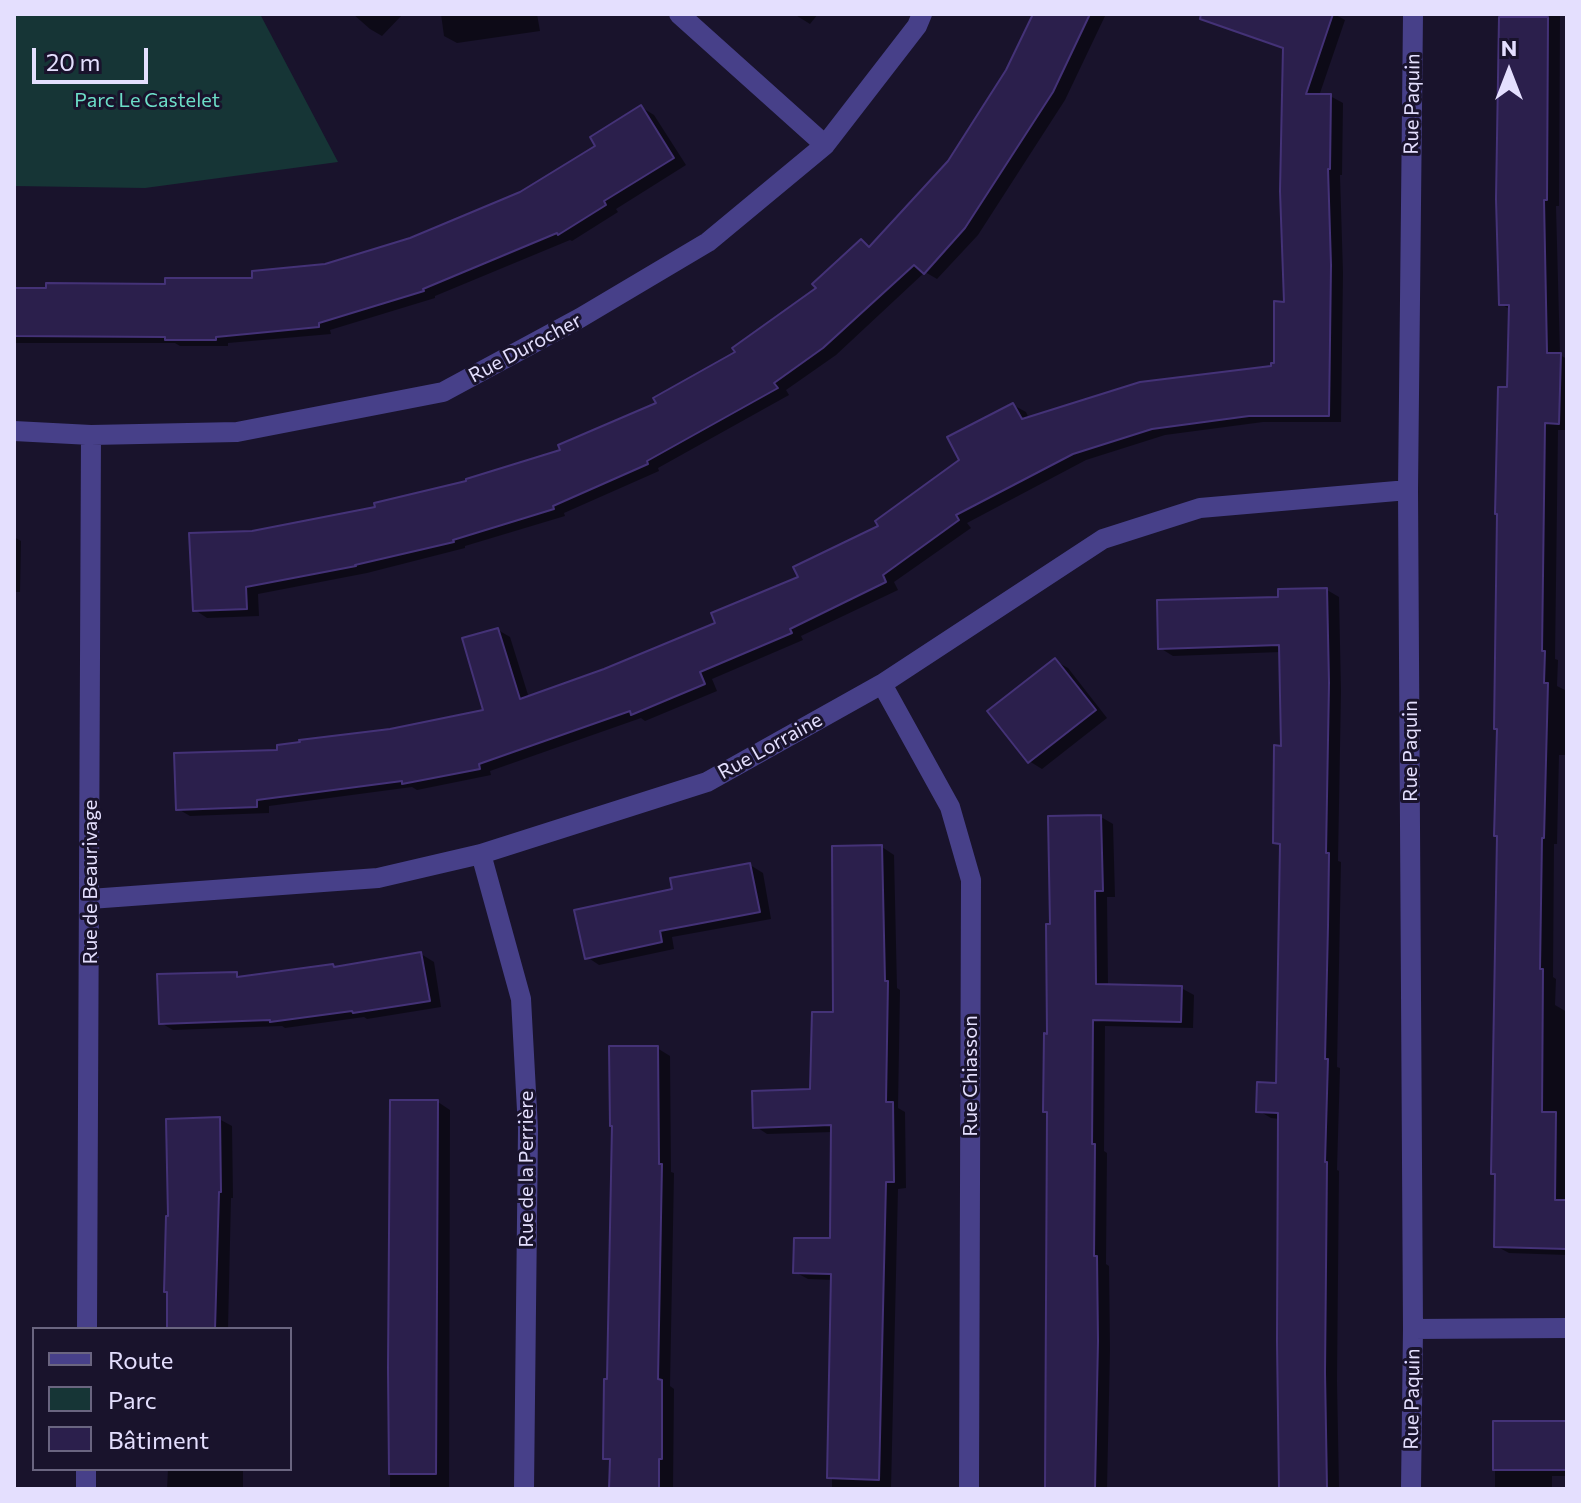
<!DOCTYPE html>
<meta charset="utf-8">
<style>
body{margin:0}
#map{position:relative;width:1581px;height:1503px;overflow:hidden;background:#19132c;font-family:Commissioner,sans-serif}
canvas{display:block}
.frame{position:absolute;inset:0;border:16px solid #e4dffe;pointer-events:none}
.legend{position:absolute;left:32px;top:1327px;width:260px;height:144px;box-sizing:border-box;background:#19132c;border:2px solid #6a6580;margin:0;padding:10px 14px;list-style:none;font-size:24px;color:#e4dffe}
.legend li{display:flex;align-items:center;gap:16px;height:40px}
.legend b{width:40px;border:2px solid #6a6580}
.north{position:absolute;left:1469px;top:32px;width:80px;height:80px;-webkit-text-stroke:6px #19132c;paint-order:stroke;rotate:0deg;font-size:22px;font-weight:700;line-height:32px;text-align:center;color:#e4dffe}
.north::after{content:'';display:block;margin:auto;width:28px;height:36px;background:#e4dffe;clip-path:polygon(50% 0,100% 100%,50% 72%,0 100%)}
.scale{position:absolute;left:32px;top:48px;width:116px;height:36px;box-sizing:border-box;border:4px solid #e4dffe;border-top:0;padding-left:10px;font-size:24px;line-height:28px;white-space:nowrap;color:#e4dffe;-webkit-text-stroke:6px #19132c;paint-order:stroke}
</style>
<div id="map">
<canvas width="1581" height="1503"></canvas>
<div class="frame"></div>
<ul class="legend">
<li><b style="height:10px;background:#474089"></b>Route</li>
<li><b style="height:22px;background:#163536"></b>Parc</li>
<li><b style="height:22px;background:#2b1f4c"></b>Bâtiment</li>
</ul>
<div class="north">N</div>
<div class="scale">20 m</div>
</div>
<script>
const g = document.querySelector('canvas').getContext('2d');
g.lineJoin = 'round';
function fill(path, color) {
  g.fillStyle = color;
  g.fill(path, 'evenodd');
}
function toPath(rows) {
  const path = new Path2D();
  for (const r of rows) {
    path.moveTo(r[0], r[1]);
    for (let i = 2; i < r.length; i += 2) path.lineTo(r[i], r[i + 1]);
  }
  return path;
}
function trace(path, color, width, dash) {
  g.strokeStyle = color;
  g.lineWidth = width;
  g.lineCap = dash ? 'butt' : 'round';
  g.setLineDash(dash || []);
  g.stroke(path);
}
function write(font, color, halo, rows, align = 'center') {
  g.font = font + ' Commissioner,sans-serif';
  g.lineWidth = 6;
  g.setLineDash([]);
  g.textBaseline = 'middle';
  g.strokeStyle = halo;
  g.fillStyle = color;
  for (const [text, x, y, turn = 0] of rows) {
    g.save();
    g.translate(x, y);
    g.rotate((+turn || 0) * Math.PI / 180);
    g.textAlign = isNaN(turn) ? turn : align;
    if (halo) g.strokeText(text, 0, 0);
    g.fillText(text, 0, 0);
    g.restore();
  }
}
const green = toPath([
 [14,14,260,14,338,162,145,188,14,186]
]);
const shadow = toPath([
 [353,14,403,14,382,36,370,29],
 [441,14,537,14,540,31,457,43,444,36],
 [794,14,818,14,810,24],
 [1035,14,1106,14,1065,100,978,235,937,279,925,272,836,355,786,390,789,395,658,468,659,471,564,513,565,516,465,546,465,548,367,573,258,594,259,616,207,618,195,610,252,533,378,509,469,482,563,451,659,404,738,352,819,289,861,241,872,247,949,162,1008,71],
 [1254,14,1334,14,1345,20,1319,96,1330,96,1343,103,1342,175,1340,175,1343,273,1341,422,1263,422,1165,435,1086,460,967,523,971,528,894,582,898,590,801,636,803,640,712,679,717,691,645,721,641,718,490,771,491,775,417,790,412,787,269,806,269,813,190,816,178,809,279,752,485,712,498,630,510,637,529,698,604,671,718,624,801,578,881,527,962,460,1013,405,1026,412,1029,419,1273,368,1276,365,1286,304,1285,49,1260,41,1248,34],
 [1511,14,1567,14,1567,16,1560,16,1559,206,1556,206,1560,355,1567,359,1567,430,1558,430,1555,659,1558,660,1557,686,1567,691,1567,755,1559,755,1557,844,1554,844,1553,977,1556,979,1555,1005,1567,1012,1567,1255,1509,1253,1496,1246,1497,1175,1493,1173,1499,730,1499,514,1509,389,1511,310,1501,304],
 [641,107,654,115,686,165,616,209,618,212,572,241,570,240,435,296,435,298,330,330,331,334,228,343,228,346,180,346,175,343,14,343,14,290,167,286,255,280,325,266,411,240,521,194,598,146],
 [14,537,21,541,20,592,14,592],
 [1327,590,1339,597,1341,691,1338,861,1341,862,1337,1067,1340,1068,1337,1170,1339,1171,1337,1381,1339,1487,1342,1489,1279,1489,1279,1481,1280,1481,1280,1119,1271,1118,1259,1111,1278,1085,1282,847,1275,842,1283,748,1281,652,1173,656,1160,648,1280,599],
 [1055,661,1068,668,1107,718,1042,769,1029,761],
 [14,734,16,838,14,838],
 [1101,817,1113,824,1115,897,1107,897,1108,986,1181,988,1194,995,1193,1028,1105,1026,1104,1151,1107,1153,1106,1264,1109,1266,1110,1350,1107,1489,1046,1489,1049,1036,1053,926],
 [882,847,894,855,897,988,900,990,898,1108,905,1112,906,1188,898,1189,891,1489,832,1489,832,1479,829,1477,833,1280,808,1279,795,1272,832,1240,833,1132,767,1134,755,1126,812,1091],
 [750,865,763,873,771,919,672,937,674,949,599,965,587,957,674,891],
 [421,954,434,962,441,1007,367,1019,364,1017,285,1028,282,1026,173,1030,161,1023,236,974,243,978,333,966,337,968],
 [657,1048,670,1056,671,1172,674,1173,670,1386,674,1389,673,1489,612,1489,612,1461,605,1458,609,1381],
 [392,1102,438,1102,450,1110,449,1489,390,1489],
 [219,1119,232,1126,233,1198,231,1198,228,1329,169,1329],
 [14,1284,16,1285,14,1348],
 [14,1369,15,1449,14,1449],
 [1495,1423,1567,1423,1567,1476,1552,1476,1552,1489,1495,1489],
 [168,1469,243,1469,243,1489,167,1489]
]);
const building = toPath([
 [1033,14,1090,14,1053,92,965,228,924,274,914,265,823,348,774,383,778,388,647,461,648,464,553,506,554,509,453,540,454,542,355,565,356,566,246,587,247,609,193,611,189,533,252,531,375,507,374,503,466,481,466,479,560,450,558,445,656,403,653,398,735,352,732,348,816,288,812,284,861,239,869,247,948,161,1006,70,1033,14],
 [1201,14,1333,14,1306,94,1331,94,1330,169,1328,169,1331,265,1329,416,1249,416,1152,429,1073,454,956,515,959,520,883,575,886,582,790,629,792,633,700,672,705,684,631,715,630,711,479,764,480,769,402,784,402,781,257,800,257,807,176,810,174,753,277,750,277,745,300,742,299,740,390,729,483,710,462,638,498,628,520,699,604,669,715,623,711,613,798,577,793,567,878,526,875,521,959,460,947,437,1013,403,1022,419,1140,382,1271,366,1271,363,1274,363,1274,301,1284,302,1280,191,1283,48,1200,19,1201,14],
 [1499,17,1548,17,1547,200,1544,200,1547,353,1561,353,1559,424,1545,423,1542,651,1545,651,1544,683,1548,683,1544,838,1542,838,1540,969,1543,969,1542,1112,1556,1112,1555,1200,1567,1200,1567,1249,1494,1247,1495,1174,1491,1174,1497,836,1494,836,1497,729,1494,729,1497,514,1495,514,1498,387,1507,387,1509,305,1499,305,1496,199,1499,17],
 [641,105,674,158,604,201,606,205,558,235,557,233,423,289,424,291,319,323,319,327,216,337,216,340,165,340,165,337,14,336,14,288,46,288,46,283,165,284,165,278,252,278,252,271,325,264,410,238,520,192,595,146,590,137,641,105],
 [1327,588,1329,683,1326,853,1329,853,1328,926,1325,1059,1328,1059,1325,1162,1327,1162,1325,1372,1327,1489,1279,1489,1277,1341,1278,1113,1256,1112,1257,1082,1276,1083,1280,844,1273,843,1274,745,1281,746,1279,645,1158,649,1157,600,1278,597,1278,589,1327,588],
 [1055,658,1096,710,1028,763,987,711,1055,658],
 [1101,815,1103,891,1095,891,1096,984,1182,986,1181,1022,1093,1020,1092,1144,1095,1144,1094,1256,1097,1256,1098,1341,1095,1489,1045,1489,1047,1112,1043,1112,1044,1033,1047,1034,1046,924,1050,924,1048,816,1101,815],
 [882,845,885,981,888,981,886,1102,893,1102,894,1182,886,1182,879,1480,827,1478,831,1274,793,1273,794,1238,830,1238,831,1125,753,1128,752,1091,810,1089,812,1012,833,1012,832,846,882,845],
 [750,863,760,912,660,931,662,942,585,959,574,910,672,889,670,878,750,863],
 [421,952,430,1001,353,1013,352,1011,270,1022,270,1020,159,1024,157,974,237,972,237,977,333,964,334,967,421,952],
 [609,1046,658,1046,659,1164,662,1164,658,1379,662,1380,662,1459,659,1459,659,1489,609,1489,610,1459,603,1459,604,1379,607,1379,612,1126,610,1126,609,1046],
 [390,1100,438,1100,436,1474,389,1474,388,1368,390,1100],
 [220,1117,221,1192,219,1192,215,1329,167,1329,167,1292,164,1292,166,1216,168,1216,166,1119,220,1117],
 [1493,1421,1567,1421,1567,1470,1493,1470,1493,1421]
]);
const minor = toPath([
 [679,14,825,145],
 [14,431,91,435,237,432,443,392,580,318,708,242,825,145,917,26,922,14],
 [882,684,950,807,971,880,969,1489],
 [481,854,521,999,528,1129,524,1489],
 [90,899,378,878,481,854,707,782,882,684,1103,539,1200,508,1408,490],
 [87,1329,91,435],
 [1413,1329,1567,1328],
 [86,1489,86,1469],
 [1411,1489,1413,1329,1408,490,1413,14]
]);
const parkNames = [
 ["Parc Le Castelet",147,100]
];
const streetNames = [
 ["Rue Paquin",1412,104,-89],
 ["Rue Durocher",525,348,-28],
 ["Rue Lorraine",770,746,-29],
 ["Rue Paquin",1410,751,-90],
 ["Rue de Beaurivage",90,882,-90],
 ["Rue Chiasson",970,1076,-90],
 ["Rue de la Perrière",526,1169,-90],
 ["Rue Paquin",1412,1399,-89]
];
fill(green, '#163536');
fill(shadow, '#0007');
fill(building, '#2b1f4c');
trace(building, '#443277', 2);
trace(minor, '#474089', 20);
write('20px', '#6cddc7', '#19132c', parkNames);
write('20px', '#e4dffe', '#19132c', streetNames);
</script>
